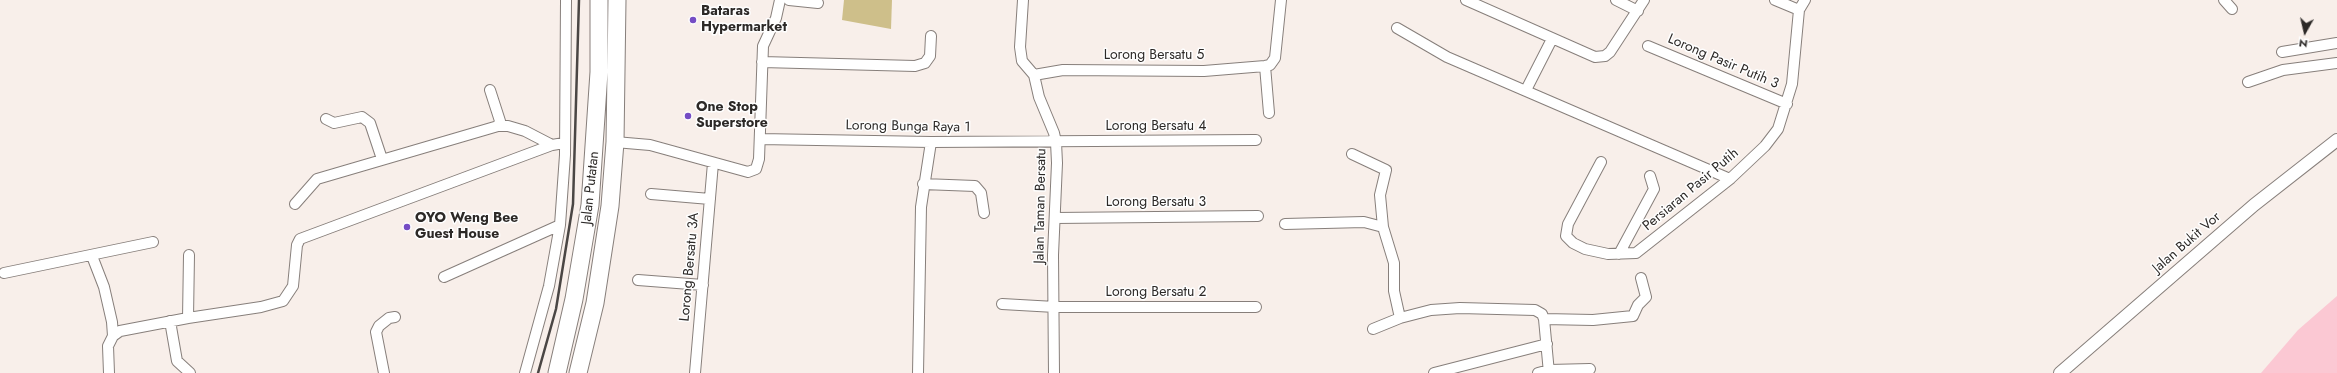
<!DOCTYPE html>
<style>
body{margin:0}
#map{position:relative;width:2337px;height:373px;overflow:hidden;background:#f8efea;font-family:Jost,sans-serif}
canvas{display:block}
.north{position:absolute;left:2285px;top:12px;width:40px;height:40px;-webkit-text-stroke:3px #fefefe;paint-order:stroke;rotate:188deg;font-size:11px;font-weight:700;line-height:16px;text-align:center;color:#2c2927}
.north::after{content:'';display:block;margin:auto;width:14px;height:18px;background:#2c2927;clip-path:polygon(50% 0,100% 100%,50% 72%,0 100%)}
</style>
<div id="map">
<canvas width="2337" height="373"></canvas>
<div class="north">N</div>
</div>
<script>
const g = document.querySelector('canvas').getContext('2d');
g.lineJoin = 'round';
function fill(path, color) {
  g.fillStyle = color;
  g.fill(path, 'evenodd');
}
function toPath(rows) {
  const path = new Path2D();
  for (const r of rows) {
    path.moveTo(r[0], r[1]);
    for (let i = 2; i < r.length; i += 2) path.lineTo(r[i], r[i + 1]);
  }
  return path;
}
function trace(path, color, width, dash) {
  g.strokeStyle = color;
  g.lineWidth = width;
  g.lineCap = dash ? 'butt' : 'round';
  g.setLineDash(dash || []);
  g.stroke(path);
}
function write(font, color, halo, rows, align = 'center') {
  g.font = font + ' Jost,sans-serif';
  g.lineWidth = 3;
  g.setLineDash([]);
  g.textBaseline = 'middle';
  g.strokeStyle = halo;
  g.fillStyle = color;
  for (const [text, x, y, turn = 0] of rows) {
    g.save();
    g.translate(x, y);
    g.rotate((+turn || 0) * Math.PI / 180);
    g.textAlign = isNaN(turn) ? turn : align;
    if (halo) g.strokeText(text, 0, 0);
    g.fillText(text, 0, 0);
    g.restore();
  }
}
const green = toPath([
 [844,0,892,0,891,29,842,20]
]);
const water = toPath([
 [2337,296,2337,373,2261,373,2298,330]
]);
const minor = toPath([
 [789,0,818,3],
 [1023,0,1020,47,1022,61,1034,75,1039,97,1054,133,1056,142,1057,163,1053,255,1054,373],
 [1466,0,1595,57,1605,56,1610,52,1644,0],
 [1616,0,1638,11],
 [1775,0,1799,10],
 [2224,0,2232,9],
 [1397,28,1447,57,1730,179],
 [1648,46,1787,104],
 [2282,52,2337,43],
 [762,62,915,66,925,63,930,56,931,36],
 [1265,66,1269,113],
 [1034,75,1063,70,1204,71,1265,66,1270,65,1275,58,1281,0],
 [2248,82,2283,70,2337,63],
 [490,90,500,121,498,126],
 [1526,90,1552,39],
 [326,119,334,123,362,117,370,123,382,159],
 [760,139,931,142,1256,140],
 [615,142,650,145,748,172,756,169,759,159,763,46,776,18,780,0],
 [1352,154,1386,170,1380,195,1383,227,1394,263,1394,291,1400,318],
 [1601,162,1568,224,1566,236,1573,243,1585,249,1608,254,1636,253,1730,179,1765,146,1778,129,1792,84,1799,10,1805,0],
 [923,184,975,186,981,193,984,213],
 [651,194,710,199],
 [295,204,317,179,498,126,508,126,525,131,552,145],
 [1055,218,1258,216],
 [1285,224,1364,222,1383,227],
 [1619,254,1654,189,1650,176],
 [92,256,104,287,112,322,113,336],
 [4,273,153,242],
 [444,277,560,225],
 [638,280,703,285],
 [1002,304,1055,307,1256,307],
 [188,318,189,255],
 [1544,319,1593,320,1633,316,1638,305,1646,297,1641,278],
 [170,321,177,361,190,373],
 [1373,329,1400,318,1431,310,1460,308,1535,310,1542,314,1544,319,1549,373],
 [109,373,108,346,113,336,120,331,188,318,261,307,283,301,293,286,297,245,300,239,552,145,564,143],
 [384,373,376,332,379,326,389,318,395,317],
 [525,373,549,286,560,225,565,155,566,0],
 [695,373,713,163],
 [918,373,921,207,931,142],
 [1434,373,1547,344],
 [1538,373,1549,370,1590,369]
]);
const tertiary = toPath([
 [2060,373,2254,205,2337,140]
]);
const trunk = toPath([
 [557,373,574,299,590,205,599,72,599,0],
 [578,373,595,303,610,206,615,142,617,0]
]);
const rail = toPath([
 [538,373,556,309,573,204,579,0]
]);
const markers = [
 [693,20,4,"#754cc4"],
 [688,116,4,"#754cc4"],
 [407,227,4,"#754cc4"]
];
const poiNames = [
 ["Bataras",701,12],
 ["Hypermarket",701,28],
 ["One Stop",696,108],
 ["Superstore",696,124],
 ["OYO Weng Bee",415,219],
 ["Guest House",415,235]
];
const streetNames = [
 ["Lorong Bersatu 5",1154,56],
 ["Lorong Pasir Putih 3",1723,62,23],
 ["Lorong Bunga Raya 1",908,127,1],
 ["Lorong Bersatu 4",1156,127],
 ["Jalan Putatan",591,188,-84],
 ["Persiaran Pasir Putih",1691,190,-40],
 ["Lorong Bersatu 3",1156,203],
 ["Jalan Taman Bersatu",1041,206,-89],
 ["Jalan Bukit Vor",2187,243,-41],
 ["Lorong Bersatu 3A",690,267,-85],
 ["Lorong Bersatu 2",1156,293]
];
fill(green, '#cebf8a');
fill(water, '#fbc8d3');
trace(minor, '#877f7b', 12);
trace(tertiary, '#877f7b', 14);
trace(trunk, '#877f7b', 19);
trace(minor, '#fff', 10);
trace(tertiary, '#fff', 12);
trace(trunk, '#fff', 17);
trace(rail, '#4a4644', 2.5);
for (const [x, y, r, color] of markers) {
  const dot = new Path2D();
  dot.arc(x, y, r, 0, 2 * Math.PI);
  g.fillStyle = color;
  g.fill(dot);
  trace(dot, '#fefefe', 1.5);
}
write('bold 14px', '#2c2927', '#fefefe', poiNames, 'left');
write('14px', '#2c2927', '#fefefe', streetNames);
</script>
